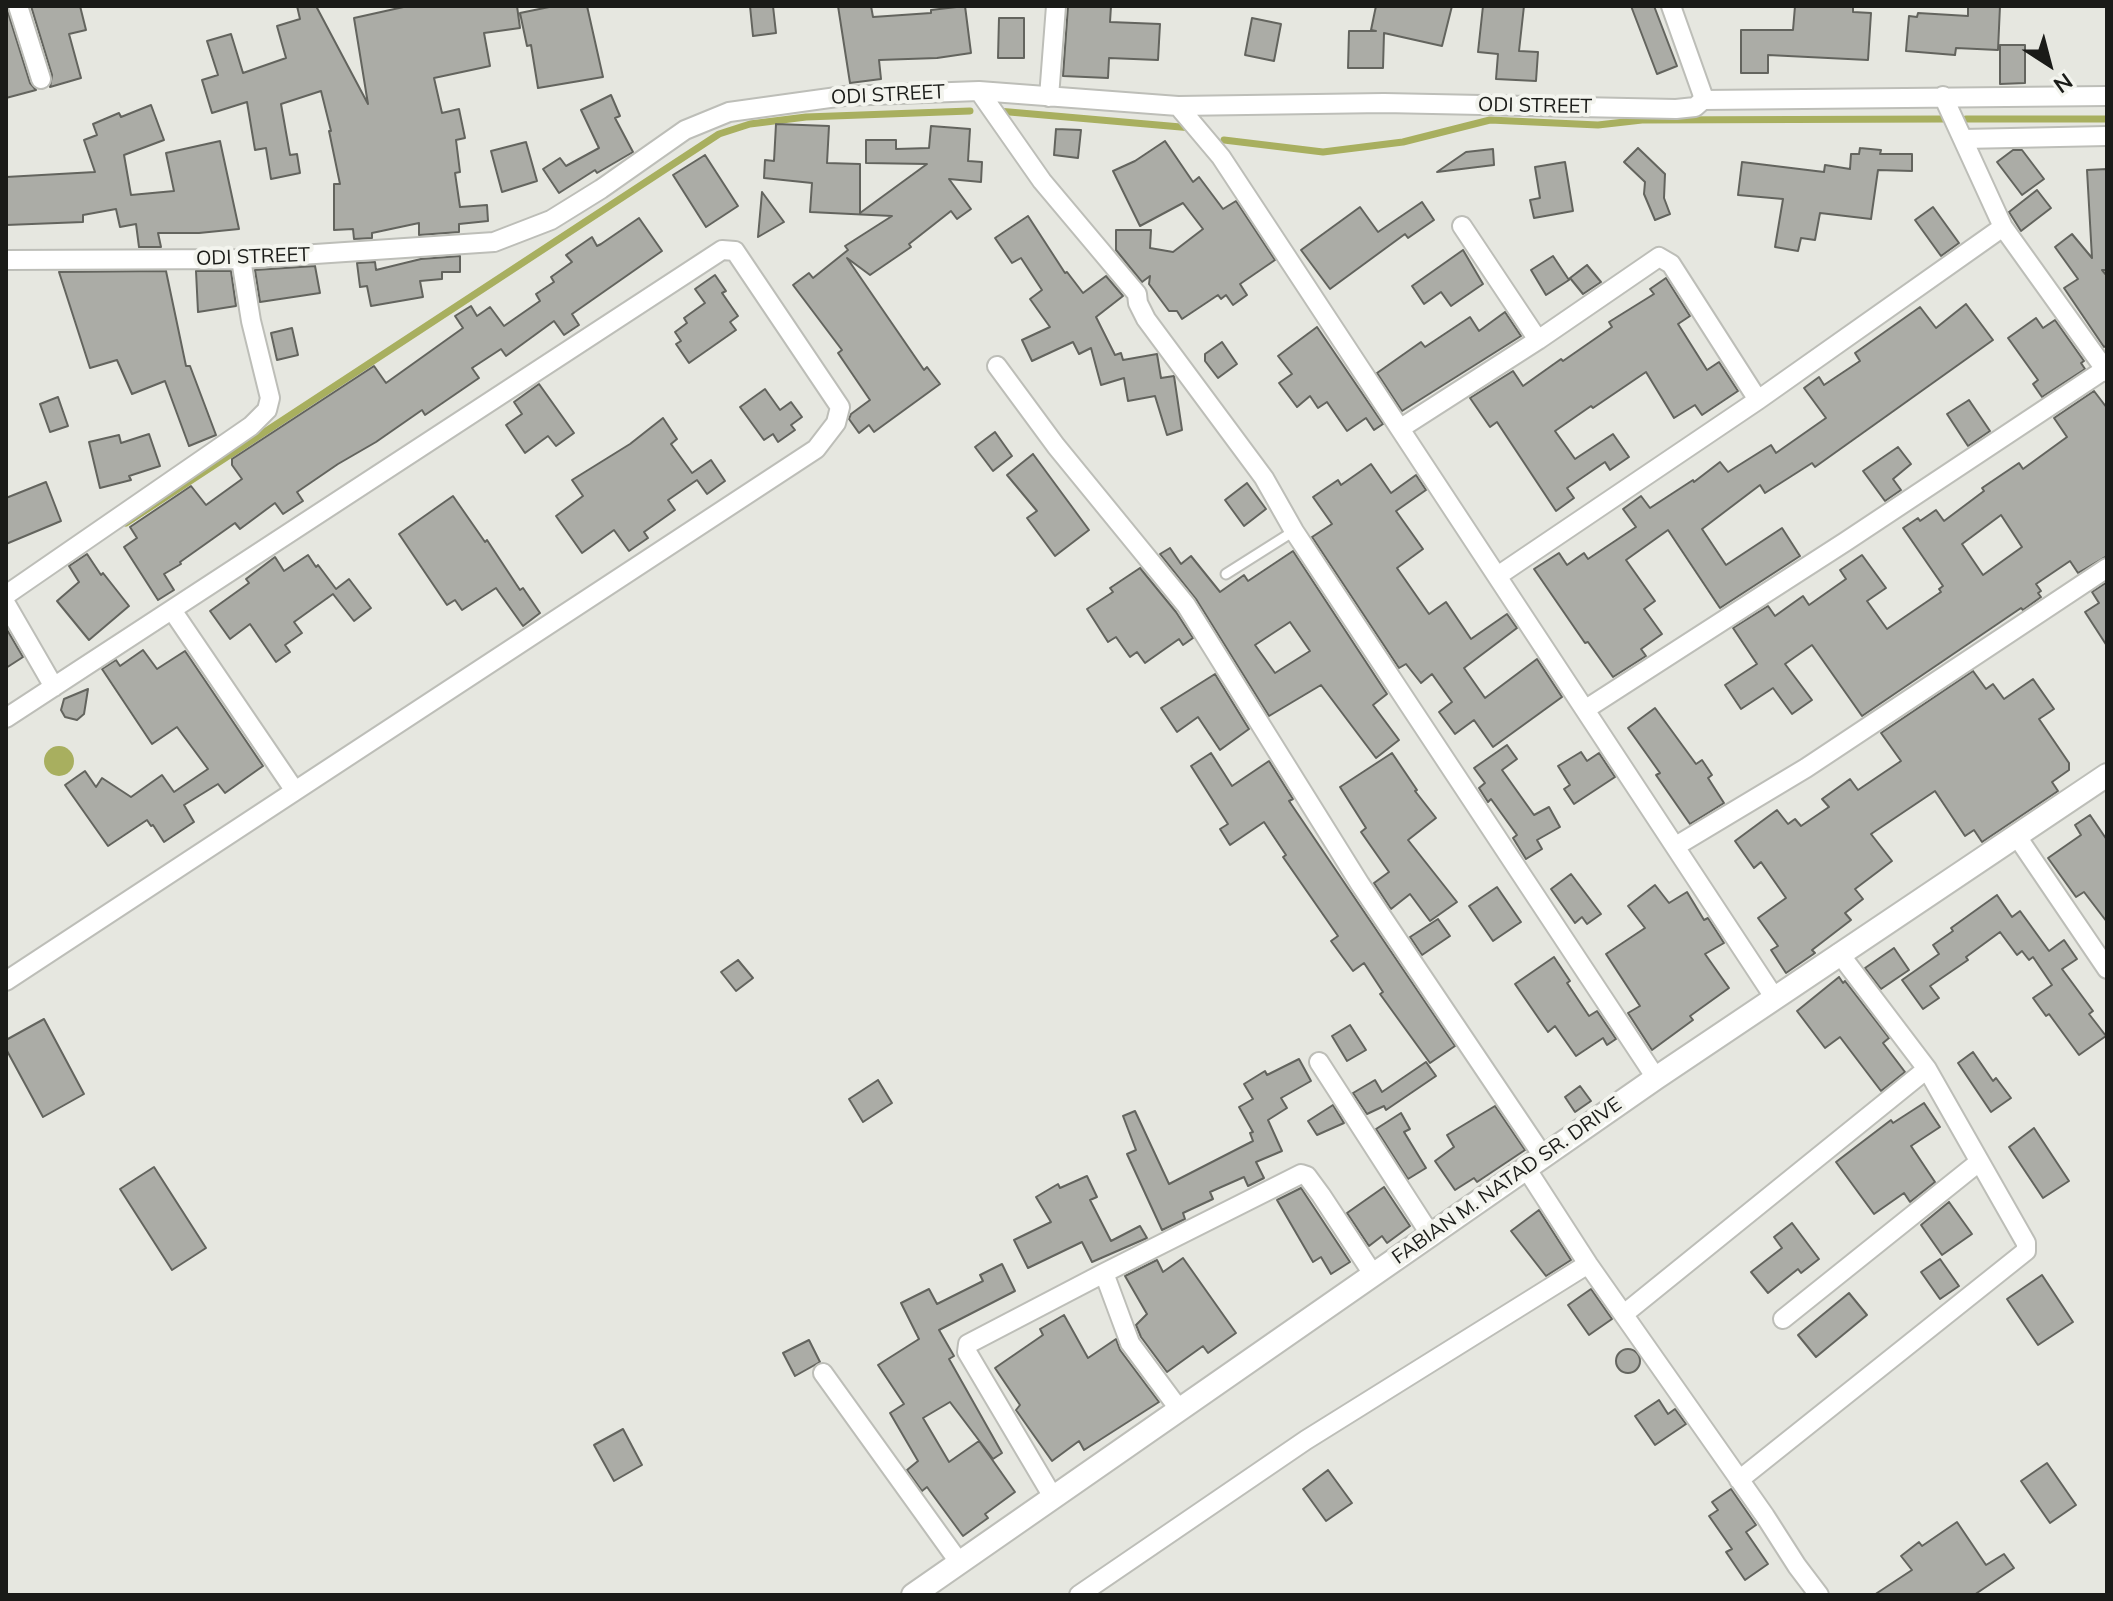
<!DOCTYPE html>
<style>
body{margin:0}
#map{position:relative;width:2113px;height:1601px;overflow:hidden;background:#e6e7e0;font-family:Mulish,sans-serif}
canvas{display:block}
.frame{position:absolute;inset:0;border:8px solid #1a1b18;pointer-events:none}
.north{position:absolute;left:2009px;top:24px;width:80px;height:80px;-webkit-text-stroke:6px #f3f4ee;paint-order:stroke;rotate:144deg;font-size:22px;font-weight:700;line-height:32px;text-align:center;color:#1a1b18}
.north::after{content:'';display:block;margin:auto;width:28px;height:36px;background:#1a1b18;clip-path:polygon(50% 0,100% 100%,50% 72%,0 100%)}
</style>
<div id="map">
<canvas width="2113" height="1601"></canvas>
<div class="frame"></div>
<div class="north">N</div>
</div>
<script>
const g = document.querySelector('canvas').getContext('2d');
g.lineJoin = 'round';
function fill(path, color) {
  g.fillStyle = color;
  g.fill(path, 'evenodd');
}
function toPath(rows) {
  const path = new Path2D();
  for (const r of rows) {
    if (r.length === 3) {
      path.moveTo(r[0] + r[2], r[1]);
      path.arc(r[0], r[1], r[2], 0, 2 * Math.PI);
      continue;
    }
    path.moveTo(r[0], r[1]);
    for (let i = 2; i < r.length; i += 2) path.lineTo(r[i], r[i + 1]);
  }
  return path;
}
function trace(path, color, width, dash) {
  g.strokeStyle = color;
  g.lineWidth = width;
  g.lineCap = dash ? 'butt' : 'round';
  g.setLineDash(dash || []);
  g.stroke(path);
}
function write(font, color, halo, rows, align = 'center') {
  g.font = font + ' Mulish,sans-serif';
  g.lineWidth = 8;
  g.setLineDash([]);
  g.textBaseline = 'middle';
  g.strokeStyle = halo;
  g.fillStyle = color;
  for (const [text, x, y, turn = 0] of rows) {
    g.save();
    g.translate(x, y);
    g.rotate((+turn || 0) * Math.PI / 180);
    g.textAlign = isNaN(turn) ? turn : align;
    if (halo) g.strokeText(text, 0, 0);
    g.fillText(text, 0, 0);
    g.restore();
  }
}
const water = toPath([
 [59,761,15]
]);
const stream = toPath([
 [998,111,1192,128],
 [1966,119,2107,119],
 [1224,140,1323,152,1403,142,1490,120,1598,125,1642,120,1943,119],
 [126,523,719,134,750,124,806,117,970,111]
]);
const building = toPath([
 [6,6,30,83,36,90,6,98,6,6],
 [31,6,80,6,86,30,69,34,81,78,50,87,52,75,31,6],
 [297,6,316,6,368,104,354,18,408,6,517,6,520,28,484,33,490,66,434,78,442,113,459,109,465,138,456,140,460,172,455,173,460,207,487,205,488,221,459,224,459,232,419,235,419,223,372,233,372,238,354,239,353,229,334,230,334,184,340,184,329,131,331,131,321,91,281,104,290,155,297,154,300,173,271,179,266,148,255,150,247,102,212,113,202,80,218,75,207,41,231,34,243,73,286,58,277,26,300,19,297,6],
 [554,6,587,6,603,77,538,88,531,45,527,46,520,13,554,6],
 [750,6,773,6,776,33,753,36,750,6],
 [838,6,871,6,873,17,931,13,931,10,965,6,971,53,937,58,879,60,881,79,850,83,838,6],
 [1068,6,1111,6,1110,22,1160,24,1158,60,1109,58,1108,78,1063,76,1068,6],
 [1376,6,1452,6,1442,46,1384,33,1383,68,1348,68,1349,31,1376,31,1371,30,1376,6],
 [1483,6,1524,6,1519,51,1538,52,1536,81,1496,79,1498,54,1478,52,1483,6],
 [1631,6,1654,6,1677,66,1657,74,1631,6],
 [1795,6,1853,6,1853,12,1871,13,1868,60,1768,55,1768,73,1741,73,1741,30,1793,30,1795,6],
 [1968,6,2000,6,1998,50,1956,48,1955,55,1906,51,1909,16,1917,17,1918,13,1968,16,1968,6],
 [999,18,1024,18,1024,58,998,58,999,18],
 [1252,18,1281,24,1274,61,1245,55,1252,18],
 [2000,45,2025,45,2025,83,2000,84,2000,45],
 [611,95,620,116,615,118,633,152,597,173,595,170,559,193,543,169,560,158,566,166,599,148,581,110,611,95],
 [151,105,164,140,124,155,131,195,174,191,166,153,220,141,239,229,199,233,158,233,161,247,139,247,136,224,120,227,116,209,83,215,83,222,6,225,6,177,95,172,84,140,97,135,93,124,119,113,121,117,151,105],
 [776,124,829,126,827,163,860,164,860,213,927,164,866,163,866,140,896,140,896,149,929,148,931,126,970,129,968,161,982,162,981,182,949,179,971,209,957,219,951,211,909,244,911,247,870,275,847,258,924,370,927,367,940,384,874,432,869,425,859,433,849,419,851,414,870,400,838,353,842,350,793,285,809,273,813,278,848,250,845,246,892,216,810,212,812,183,764,178,765,160,774,161,776,124],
 [1056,129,1081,130,1078,158,1054,155,1056,129],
 [1165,141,1193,182,1199,177,1223,209,1236,201,1275,260,1240,284,1247,295,1233,305,1226,295,1221,299,1218,295,1182,319,1177,311,1169,311,1149,284,1150,276,1142,282,1116,250,1116,230,1151,230,1150,248,1173,252,1203,229,1183,203,1140,226,1113,171,1135,161,1165,141],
 [526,142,537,181,502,192,491,151,526,142],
 [1638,148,1665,174,1664,198,1670,214,1655,220,1644,194,1645,182,1624,162,1638,148],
 [1860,148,1881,150,1880,154,1912,154,1912,171,1878,170,1871,219,1820,213,1815,240,1801,238,1798,251,1775,247,1783,199,1738,195,1742,162,1824,172,1825,165,1850,169,1851,154,1859,154,1860,148],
 [1493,149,1494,165,1437,172,1466,152,1493,149],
 [2013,150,2022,150,2044,179,2022,195,1997,162,2013,150],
 [705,155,738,206,706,227,673,175,705,155],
 [1565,162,1573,211,1534,218,1530,200,1540,198,1535,167,1565,162],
 [2107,169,2107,270,2102,270,2107,276,2107,345,2104,347,2064,288,2078,279,2055,247,2072,234,2092,258,2087,170,2107,169],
 [2037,190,2051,208,2021,231,2009,212,2037,190],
 [762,192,784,222,758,237,762,192],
 [1422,202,1434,220,1408,238,1405,234,1330,289,1301,250,1360,207,1378,232,1422,202],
 [1933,207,1959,243,1941,256,1915,220,1933,207],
 [1028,216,1065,273,1067,272,1083,293,1106,276,1123,296,1096,317,1115,355,1121,353,1123,360,1157,354,1161,378,1174,376,1182,430,1167,435,1155,396,1128,401,1124,378,1101,385,1091,348,1079,354,1073,342,1032,361,1022,340,1050,327,1030,299,1042,290,1021,258,1012,263,995,238,1028,216],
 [639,218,662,251,572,314,579,325,564,335,554,321,506,356,501,349,472,368,479,378,425,415,422,410,376,442,338,464,297,492,303,501,283,514,275,503,240,529,235,523,180,562,181,564,164,574,174,590,158,600,124,547,137,538,130,527,191,486,206,505,242,479,232,465,232,459,374,366,386,383,463,328,455,316,471,306,477,316,490,307,504,326,540,301,536,294,554,282,551,277,572,262,566,255,592,237,597,246,601,244,639,218],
 [1463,250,1483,284,1451,306,1441,292,1424,304,1412,286,1463,250],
 [460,256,460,272,442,272,442,279,420,281,423,297,371,306,367,286,360,287,357,263,375,262,376,270,421,259,460,256],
 [1553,256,1569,280,1546,295,1531,270,1553,256],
 [1587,265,1601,282,1583,294,1570,278,1587,265],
 [315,266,320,293,260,302,255,270,315,266],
 [166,271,186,366,190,366,216,435,189,446,165,381,132,394,117,360,90,368,59,272,166,271],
 [196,271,231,271,236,306,198,312,196,271],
 [715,275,726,291,722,293,738,316,730,322,736,330,689,363,676,344,681,341,675,332,687,323,684,318,705,303,695,289,715,275],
 [1666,278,1690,316,1678,324,1707,370,1719,362,1738,391,1702,415,1695,405,1674,418,1646,372,1593,408,1591,406,1555,431,1575,459,1613,434,1629,457,1610,470,1605,462,1567,488,1574,498,1556,511,1497,422,1490,427,1470,398,1513,371,1523,386,1561,359,1563,361,1612,327,1609,322,1654,294,1650,289,1666,278],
 [1966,304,1993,340,1815,467,1812,463,1765,493,1760,485,1702,529,1726,565,1782,528,1800,556,1720,608,1668,530,1626,560,1655,601,1644,609,1662,634,1641,649,1646,656,1613,677,1588,642,1585,643,1534,569,1559,553,1567,565,1584,553,1588,559,1636,527,1623,509,1641,496,1650,508,1693,480,1694,482,1720,462,1728,472,1771,445,1776,453,1826,418,1804,388,1819,377,1824,385,1860,361,1855,353,1920,307,1936,328,1966,304],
 [1505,312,1521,336,1402,411,1377,373,1421,342,1425,347,1470,317,1479,331,1505,312],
 [2036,318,2043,328,2055,320,2084,361,2081,363,2085,369,2042,397,2033,384,2038,380,2008,338,2036,318],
 [1317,327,1383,424,1374,430,1366,418,1347,431,1327,402,1318,408,1310,396,1297,407,1279,383,1292,374,1278,356,1317,327],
 [292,328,298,355,277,360,271,333,292,328],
 [1222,342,1237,364,1218,378,1205,361,1205,354,1222,342],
 [539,384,574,433,556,446,548,436,525,453,506,425,522,414,514,402,539,384],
 [765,389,780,410,791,402,802,417,791,425,795,430,778,442,773,434,764,440,740,407,765,389],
 [2094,391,2107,408,2107,556,2078,573,2070,561,2036,584,2041,591,2038,593,2041,597,2023,610,2021,608,1862,716,1812,645,1785,664,1812,700,1792,714,1773,688,1741,709,1725,685,1757,664,1733,628,1768,606,1775,616,1803,596,1809,605,1846,579,1840,570,1862,555,1886,588,1867,601,1887,629,1941,592,1939,589,1943,586,1903,528,1918,518,1920,521,1936,510,1944,521,1984,491,1982,488,2019,463,2023,469,2067,437,2054,418,2094,391],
 [2001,515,2022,547,1983,575,1962,544,2001,515],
 [58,397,68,426,50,432,40,404,58,397],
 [1969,400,1990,431,1968,446,1947,414,1969,400],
 [663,418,677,439,671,444,692,473,711,460,725,481,707,494,697,480,668,500,675,510,644,532,648,538,629,551,614,530,582,553,556,516,583,496,572,480,630,444,663,418],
 [995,432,1012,456,993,471,975,447,995,432],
 [149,434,160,466,129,476,131,480,100,488,89,442,119,435,121,443,149,434],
 [1898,447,1911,464,1893,479,1901,490,1885,501,1863,471,1898,447],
 [1033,454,1089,530,1055,556,1027,518,1037,511,1007,475,1033,454],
 [1371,464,1391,493,1416,475,1426,490,1396,511,1423,549,1397,568,1429,614,1446,602,1471,639,1507,614,1517,628,1464,668,1485,698,1537,659,1562,697,1493,747,1474,720,1455,734,1439,712,1452,702,1432,674,1421,683,1406,664,1399,668,1312,537,1332,524,1313,497,1338,480,1341,485,1371,464],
 [46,482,61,521,6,544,6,498,46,482],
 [1247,483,1266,509,1244,526,1225,500,1247,483],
 [453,496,485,542,487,540,520,590,523,588,540,613,523,626,496,588,462,610,455,600,447,605,399,534,453,496],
 [1170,548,1181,564,1191,556,1220,592,1244,575,1248,581,1293,551,1387,694,1373,705,1399,740,1376,758,1321,685,1269,716,1196,599,1160,554,1170,548],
 [1290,622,1310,651,1275,673,1255,645,1290,622],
 [87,554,101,575,103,573,129,606,89,640,57,601,79,582,69,566,87,554],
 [308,555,316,567,318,565,336,589,349,579,371,608,354,621,333,594,294,622,302,633,285,645,290,652,276,662,250,624,230,639,210,611,249,583,246,579,275,557,284,571,308,555],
 [1140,568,1176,612,1193,638,1183,645,1179,639,1145,663,1137,652,1130,657,1116,637,1108,642,1087,609,1113,592,1110,588,1140,568],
 [2107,582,2107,646,2085,612,2099,603,2092,592,2107,582],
 [6,628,23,657,6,668,6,628],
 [143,650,157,669,185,651,263,766,225,793,218,784,184,805,194,822,164,842,153,825,151,826,147,820,108,846,65,785,85,771,96,787,102,778,131,797,162,775,174,792,208,769,177,727,152,744,102,669,116,660,120,666,143,650],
 [1973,671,1986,689,1993,684,2004,699,2033,679,2054,709,2039,719,2069,763,2069,770,2052,782,2058,791,1982,842,1974,830,1965,836,1935,791,1871,834,1892,861,1855,889,1863,899,1845,913,1851,920,1812,950,1815,953,1786,973,1771,950,1778,946,1758,918,1786,898,1761,862,1754,868,1735,841,1777,810,1788,824,1795,819,1801,826,1829,807,1822,799,1850,779,1858,790,1901,761,1881,733,1973,671],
 [1215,674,1249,729,1220,750,1198,717,1177,732,1161,708,1215,674],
 [88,689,84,714,77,720,65,717,61,710,64,699,88,689],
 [1655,708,1696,764,1702,760,1712,775,1708,778,1724,803,1690,824,1656,775,1660,773,1628,728,1655,708],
 [1507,745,1517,759,1502,770,1534,815,1549,807,1560,827,1537,840,1542,849,1526,859,1513,838,1517,835,1491,799,1488,802,1479,788,1485,783,1474,768,1507,745],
 [1581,752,1587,761,1599,753,1615,777,1574,804,1564,789,1570,785,1558,766,1581,752],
 [1211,753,1232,786,1269,761,1293,799,1289,801,1455,1046,1430,1063,1380,994,1383,992,1364,963,1353,971,1331,941,1338,936,1283,857,1286,855,1264,822,1230,845,1220,829,1228,824,1191,766,1211,753],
 [1392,753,1417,790,1415,791,1436,818,1408,840,1457,902,1430,921,1410,894,1391,909,1374,883,1389,872,1361,832,1366,828,1340,787,1392,753],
 [2090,815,2107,840,2107,922,2084,892,2076,897,2048,858,2081,835,2075,825,2090,815],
 [1571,874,1601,914,1587,924,1582,917,1575,923,1551,889,1571,874],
 [1655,885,1669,903,1687,892,1704,920,1708,918,1724,943,1705,954,1729,988,1690,1016,1693,1020,1652,1050,1628,1013,1640,1006,1606,954,1645,928,1628,906,1655,885],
 [1497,887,1521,922,1493,941,1469,906,1497,887],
 [1997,895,2012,917,2020,911,2049,951,2064,940,2077,959,2062,969,2093,1011,2089,1014,2106,1036,2079,1055,2049,1014,2046,1016,2033,998,2052,985,2033,957,2029,960,2022,951,2017,955,2000,932,1966,957,1968,960,1930,986,1939,998,1923,1009,1902,980,1939,954,1933,945,1953,931,1951,928,1997,895],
 [1438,919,1450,936,1422,955,1410,937,1438,919],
 [1894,948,1909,970,1881,989,1865,968,1894,948],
 [1554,957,1570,981,1567,983,1589,1016,1597,1011,1616,1039,1607,1045,1603,1038,1576,1056,1555,1026,1548,1032,1515,984,1554,957],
 [738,960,753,978,736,991,721,972,738,960],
 [1839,977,1843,983,1845,981,1889,1038,1883,1043,1905,1072,1881,1091,1840,1037,1825,1048,1797,1011,1839,977],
 [44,1019,84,1094,43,1117,6,1049,6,1040,44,1019],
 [1350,1025,1366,1050,1347,1061,1332,1036,1350,1025],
 [1973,1052,1993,1081,1996,1078,2011,1098,1991,1112,1958,1063,1973,1052],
 [1299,1059,1311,1081,1281,1098,1287,1108,1268,1120,1282,1151,1256,1162,1264,1178,1248,1186,1244,1177,1210,1192,1213,1199,1183,1213,1185,1219,1162,1230,1127,1154,1136,1150,1123,1116,1135,1111,1169,1184,1253,1141,1250,1133,1253,1132,1239,1107,1253,1099,1244,1084,1265,1071,1267,1075,1299,1059],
 [1426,1062,1436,1076,1386,1110,1384,1106,1367,1114,1353,1093,1375,1080,1382,1092,1426,1062],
 [878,1080,892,1103,863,1122,849,1099,878,1080],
 [1580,1086,1591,1101,1575,1112,1565,1097,1580,1086],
 [1924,1103,1940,1127,1911,1146,1935,1182,1910,1202,1904,1193,1874,1214,1836,1162,1891,1120,1893,1123,1924,1103],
 [1333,1105,1344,1123,1317,1135,1308,1121,1333,1105],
 [1495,1106,1525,1150,1477,1182,1474,1178,1455,1190,1435,1161,1454,1147,1447,1135,1495,1106],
 [1401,1113,1410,1129,1404,1132,1426,1168,1408,1179,1376,1129,1401,1113],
 [2034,1128,2069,1181,2043,1198,2009,1147,2034,1128],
 [154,1167,206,1248,172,1270,120,1189,154,1167],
 [1087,1176,1097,1197,1090,1200,1111,1241,1140,1226,1147,1238,1092,1262,1082,1242,1028,1268,1014,1240,1051,1222,1036,1197,1058,1184,1060,1188,1087,1176],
 [1384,1187,1410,1226,1387,1243,1382,1236,1369,1246,1347,1213,1384,1187],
 [1301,1188,1350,1262,1331,1274,1321,1257,1313,1262,1277,1200,1301,1188],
 [1949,1202,1972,1234,1942,1255,1921,1225,1949,1202],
 [1539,1210,1571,1260,1546,1276,1511,1231,1539,1210],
 [1792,1223,1819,1259,1801,1273,1798,1269,1768,1293,1751,1272,1782,1248,1774,1237,1792,1223],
 [1183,1258,1236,1333,1208,1353,1203,1346,1167,1372,1141,1337,1136,1325,1147,1314,1125,1276,1157,1260,1163,1272,1183,1258],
 [1940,1259,1959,1286,1940,1299,1921,1272,1940,1259],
 [1002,1264,1015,1291,939,1330,954,1356,949,1359,1002,1453,993,1459,950,1402,923,1418,949,1462,979,1441,1015,1492,985,1514,988,1518,963,1536,927,1487,922,1491,907,1470,918,1461,890,1413,904,1404,878,1365,919,1339,901,1303,929,1289,937,1304,983,1281,980,1275,1002,1264],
 [2042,1275,2073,1322,2038,1345,2007,1299,2042,1275],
 [1591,1289,1612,1319,1589,1335,1568,1305,1591,1289],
 [1849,1293,1867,1315,1816,1357,1798,1335,1849,1293],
 [1064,1315,1088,1358,1116,1339,1120,1350,1159,1402,1084,1450,1079,1441,1052,1461,1016,1410,1020,1405,995,1368,1043,1335,1040,1329,1064,1315],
 [809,1340,820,1362,795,1376,783,1353,809,1340],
 [1628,1361,12],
 [1659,1400,1668,1414,1675,1409,1686,1424,1655,1445,1635,1416,1659,1400],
 [623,1429,642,1465,614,1481,594,1445,623,1429],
 [2047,1463,2076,1505,2050,1523,2021,1481,2047,1463],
 [1328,1470,1352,1503,1326,1521,1303,1489,1328,1470],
 [1731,1489,1756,1525,1746,1532,1768,1564,1745,1580,1726,1552,1732,1549,1709,1516,1718,1510,1712,1502,1731,1489],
 [1957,1522,1986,1565,2004,1554,2014,1568,1974,1595,1874,1595,1912,1570,1901,1556,1919,1542,1922,1546,1957,1522]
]);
const service = toPath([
 [1226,574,1294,531]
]);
const minor = toPath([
 [18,6,41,79],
 [979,91,1042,181,1137,294,1138,303,1146,319,1264,478,1294,531,1656,1078],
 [1943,96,2003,227,2107,372],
 [1049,97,1056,6],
 [1703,100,2107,96],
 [1178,106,1221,157,1774,997],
 [1963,139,2107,136],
 [1462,226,1538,340],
 [6,260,241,259,494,242,551,220,601,189,685,130,729,112,844,96,979,91,1178,106,1384,103,1676,109,1695,107,1703,100,1702,93,1671,6],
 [997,366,1056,446,1186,605,1360,884,1543,1156],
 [1401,428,1538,340,1659,257,1671,264,1758,400],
 [1499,575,1758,400,2003,227],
 [6,595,251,426,267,410,270,398,251,321,241,259],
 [6,604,54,687],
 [1586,709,1845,542,2107,368],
 [6,718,722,250,735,251,840,407,836,423,816,449,295,791,172,610],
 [2016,835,2107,969],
 [1676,846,1806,768,2107,568],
 [6,981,295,791],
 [1319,1062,1430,1234],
 [1526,1168,1588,1264,1765,1516,1797,1566,1819,1595],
 [1104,1273,1130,1343,1179,1409],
 [1624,1314,1927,1069],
 [1783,1319,1979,1162],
 [823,1373,959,1562],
 [1739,1480,2026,1251,2026,1243,1927,1069,1839,953],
 [1053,1497,967,1352,968,1344,1104,1273,1301,1174,1307,1176,1321,1195,1373,1274],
 [1079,1595,1306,1440,1588,1264]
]);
const tertiary = toPath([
 [913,1595,1656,1078,2107,775]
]);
const streetNames = [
 ["ODI STREET",888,95,-3],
 ["ODI STREET",1535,106,1],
 ["ODI STREET",253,257,-2],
 ["FABIAN M. NATAD SR. DRIVE",1507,1181,-35]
];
fill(water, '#a8af5f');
trace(stream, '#a8af5f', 7);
fill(building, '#abaca6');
trace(building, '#63645e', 2);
trace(service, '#bdbeb8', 13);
trace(minor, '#bdbeb8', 22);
trace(tertiary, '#bdbeb8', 26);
trace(service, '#fff', 9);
trace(minor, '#fff', 18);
trace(tertiary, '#fff', 22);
write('20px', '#1a1b18', '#f3f4ee', streetNames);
</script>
